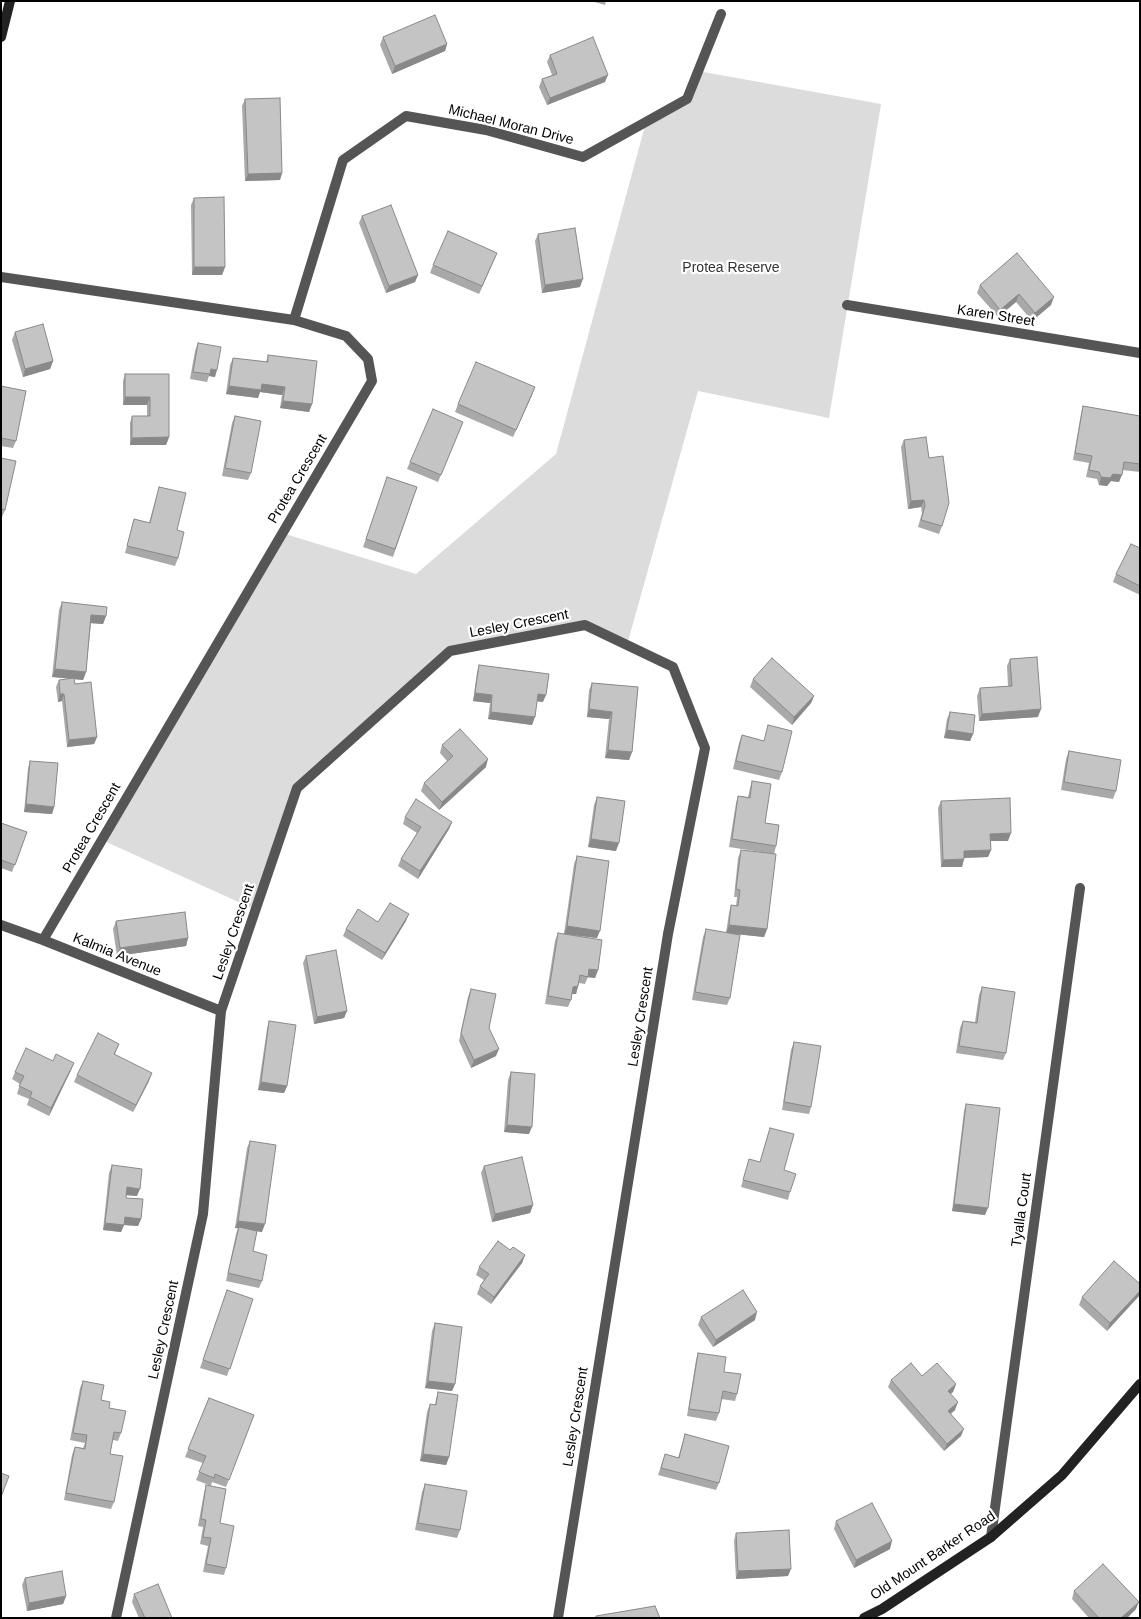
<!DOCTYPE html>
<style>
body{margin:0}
#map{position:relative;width:1141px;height:1619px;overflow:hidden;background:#fff;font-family:Arial,sans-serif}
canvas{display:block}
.frame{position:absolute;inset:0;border:2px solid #000;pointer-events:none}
</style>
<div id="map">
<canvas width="1141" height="1619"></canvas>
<div class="frame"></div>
</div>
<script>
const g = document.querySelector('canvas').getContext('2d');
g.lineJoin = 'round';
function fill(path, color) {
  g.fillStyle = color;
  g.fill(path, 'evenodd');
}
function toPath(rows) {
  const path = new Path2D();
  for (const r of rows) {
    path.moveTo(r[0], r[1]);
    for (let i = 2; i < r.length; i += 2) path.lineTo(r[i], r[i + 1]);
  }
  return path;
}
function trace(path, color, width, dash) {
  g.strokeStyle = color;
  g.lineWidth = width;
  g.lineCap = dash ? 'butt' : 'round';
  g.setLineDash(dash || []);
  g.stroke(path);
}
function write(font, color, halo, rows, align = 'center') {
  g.font = font + ' Arial,sans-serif';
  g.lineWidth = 4.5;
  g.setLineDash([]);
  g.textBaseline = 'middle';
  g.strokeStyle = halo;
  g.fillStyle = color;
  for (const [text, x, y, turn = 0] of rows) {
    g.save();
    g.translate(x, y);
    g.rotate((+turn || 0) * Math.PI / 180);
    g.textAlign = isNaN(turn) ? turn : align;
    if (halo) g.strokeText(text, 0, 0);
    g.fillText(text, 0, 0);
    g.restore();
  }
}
const green = toPath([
 [698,71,881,104,829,418,698,391,627,645,585,625,450,651,297,788,256,910,102,840,282,533,416,574,556,454,646,122,687,99]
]);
const street = toPath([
 [1,277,294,320,346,336,368,359,372,381,43,940],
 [847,305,1140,353],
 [294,320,343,160,406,116,486,130,583,157,687,99,721,14],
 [1,925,43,940,221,1011],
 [991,1537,1080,888],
 [116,1618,203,1214,221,1011,297,788,450,651,585,625,673,667,705,748,668,934,558,1618]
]);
const secondary = toPath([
 [1,37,10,1],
 [864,1618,882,1609,991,1537,1062,1475,1140,1384]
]);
const wall = toPath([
 [591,1,606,1,605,5],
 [383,37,447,44,445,51,392,74,380,45],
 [550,55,605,82,547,105,539,87,542,79,552,75,547,62],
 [245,99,282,173,280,180,245,181,242,106],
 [194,198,225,267,222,275,192,275,191,205],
 [362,216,418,275,415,282,386,293,359,223],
 [538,234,580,287,542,293,535,241],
 [497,253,479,294,430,273,433,265],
 [1017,253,1051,305,1032,321,1016,302,998,317,977,293,980,285],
 [15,332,53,361,50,369,23,377,12,340],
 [198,343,215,377,209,376,207,382,190,379,195,351],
 [268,355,312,404,309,412,280,408,282,395,260,392,258,398,226,394,230,365,233,358,266,362],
 [125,374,169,374,169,437,166,445,130,445,130,423,132,416,147,416,147,405,123,405,123,381],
 [1,386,16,441,13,448,1,446],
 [532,395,513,437,455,412,458,404],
 [1083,406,1140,416,1140,472,1122,470,1119,482,1111,481,1107,486,1099,485,1097,479,1086,477,1089,463,1073,460,1081,414],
 [235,416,251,473,248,480,222,476,232,423],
 [463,422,438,482,407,469,410,462],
 [904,440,929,458,942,526,939,534,918,527,922,513,921,507,908,509,901,447],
 [1,458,5,510,2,517,1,517],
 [387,477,417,487,393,557,363,547],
 [159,487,177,530,178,558,175,566,125,553,134,519,149,523],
 [1140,548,1140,595,1113,582,1116,574],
 [62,602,106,616,103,624,91,623,86,672,83,680,74,679,75,684,97,737,94,744,67,747,62,701,58,702,56,687,59,680,71,678,52,677,59,610],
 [1010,659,1038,717,979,721,977,696,980,688,1008,686,1007,666],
 [479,665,543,702,537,701,532,725,488,719,490,703,473,701,477,672],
 [753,679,814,696,811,703,792,725,750,687],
 [592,683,638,687,632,752,629,760,605,758,609,719,587,717,589,690],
 [950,712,973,734,970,741,944,738,947,719],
 [768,725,782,772,779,780,733,769,739,743,742,735,764,741],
 [442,745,486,767,439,810,421,791,424,783,447,761,440,753],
 [1069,751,1116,791,1113,799,1061,790,1066,759],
 [30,761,54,807,52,814,24,812,28,768],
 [752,781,765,823,776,846,774,854,729,847,736,803,738,796,748,797,750,788],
 [597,797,616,851,588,847,594,805],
 [941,801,1008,841,991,841,991,850,988,857,964,858,962,867,941,867,938,808],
 [405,817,452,822,449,829,418,879,398,866,401,859,417,833,403,824],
 [1,823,27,832,12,872,1,868],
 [741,850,767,929,764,937,726,933,729,913,731,905,736,906,737,897,734,897,738,858],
 [577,856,597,938,564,934,574,864],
 [116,921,188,938,186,946,117,956,113,929],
 [406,921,382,960,343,936,346,929,378,922],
 [706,929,730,998,727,1005,692,1000,703,937],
 [558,933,598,970,595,978,588,977,585,984,579,983,576,994,572,994,571,1000,568,1007,545,1004,555,941],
 [306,956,347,1011,344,1018,314,1024,303,963],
 [982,987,1006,1053,1003,1060,956,1053,960,1028,963,1021,975,1022,979,995],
 [471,989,489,1028,496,1056,471,1068,459,1041,468,997],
 [269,1021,287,1086,284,1093,258,1090,267,1029],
 [794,1042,811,1107,809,1114,782,1110,791,1050],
 [119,1044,115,1054,149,1081,133,1112,74,1082,77,1075],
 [53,1061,74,1063,71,1070,49,1116,27,1105,29,1099,17,1094,20,1084,12,1079,15,1072],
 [511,1072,529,1134,504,1132,508,1080],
 [966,1104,985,1215,952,1211,964,1111],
 [770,1128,784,1170,790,1192,788,1200,741,1187,749,1159,760,1162],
 [250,1141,262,1232,257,1231,253,1251,262,1281,259,1288,226,1281,236,1234,238,1228,235,1228,247,1148],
 [112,1165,137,1196,126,1195,126,1198,141,1219,138,1226,124,1225,121,1232,103,1230,109,1173],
 [484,1166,533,1205,530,1213,492,1222,481,1173],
 [510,1250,525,1255,522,1263,491,1304,477,1294,480,1286,484,1280,476,1275,479,1267],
 [1140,1284,1107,1331,1079,1305,1082,1297],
 [227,1290,253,1299,227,1376,200,1368],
 [701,1317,755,1320,713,1347,698,1325],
 [435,1323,455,1384,452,1391,425,1388,432,1331],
 [698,1353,724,1372,737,1394,735,1401,721,1399,719,1413,716,1421,687,1416,696,1360],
 [922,1376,956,1384,953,1392,950,1394,955,1410,951,1414,961,1436,944,1451,888,1387,891,1380],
 [83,1381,109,1408,121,1433,118,1441,113,1440,110,1454,114,1502,111,1509,64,1500,72,1455,75,1447,83,1448,85,1443,70,1440,80,1388],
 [438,1392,449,1457,446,1465,420,1461,427,1412,430,1404,435,1405,436,1399],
 [209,1398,254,1415,226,1487,212,1482,211,1486,196,1480,203,1463,185,1457],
 [685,1434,719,1483,716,1490,658,1475,665,1454,678,1458],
 [425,1484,460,1530,457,1538,415,1530,422,1492],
 [206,1485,220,1523,226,1568,224,1575,203,1572,208,1546,200,1544,203,1527,198,1526,204,1493],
 [836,1521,890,1549,854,1568,834,1529],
 [736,1533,788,1576,736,1579,734,1541],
 [25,1578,66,1596,63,1604,27,1611,22,1585],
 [1074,1591,1136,1609,1127,1618,1089,1618,1072,1599],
 [134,1594,172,1618,139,1618,132,1602]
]);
const shadedWall = toPath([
 [447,44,445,51,392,74,395,66],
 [608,75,605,82,547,105,550,98],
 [282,173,280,180,245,181,248,174],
 [497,253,494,260,479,294,482,286],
 [194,267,225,267,222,275,192,275],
 [418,275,415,282,386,293,389,286],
 [583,279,580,287,542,293,545,285],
 [1019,294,1016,302,998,317,1000,310],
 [1054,297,1051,305,1032,321,1035,313],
 [53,361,50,369,23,377,25,369],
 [211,369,217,370,215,377,209,376],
 [262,384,285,387,282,395,260,392,258,398,226,394,229,386],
 [535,387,532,395,513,437,516,430],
 [125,397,150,397,147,405,123,405],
 [283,401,312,404,309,412,280,408],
 [169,437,166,445,130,445,132,438],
 [1113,474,1122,475,1119,482,1111,481,1107,486,1099,485,1101,477],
 [924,500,921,507,908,509,911,501],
 [91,615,106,616,103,624,89,623],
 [55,669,86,672,83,680,52,677],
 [475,693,492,695,490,703,473,701],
 [60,694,64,694,62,701,58,702],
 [538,694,546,695,543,702,535,701],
 [814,696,811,703,792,725,794,717],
 [589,709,612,712,609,719,587,717],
 [1041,709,1038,717,979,721,982,714],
 [491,712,535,717,532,725,488,719],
 [947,730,973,734,970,741,944,738],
 [97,737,94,744,67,747,69,740],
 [608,750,632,752,629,760,605,758],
 [488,759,486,767,439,810,442,802],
 [26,804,54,807,52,814,24,812],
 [452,822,449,829,418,879,420,871],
 [1011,833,1008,841,988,841,990,834],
 [591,839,619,843,616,851,588,847],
 [991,850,988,857,961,858,964,851],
 [964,859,962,867,941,867,943,860],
 [409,914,406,921,382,960,385,953],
 [729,925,767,929,764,937,726,933],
 [567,926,600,931,597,938,564,934],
 [188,938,186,946,117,956,120,948],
 [589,969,598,970,595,978,586,977],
 [578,986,576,994,570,994,573,987],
 [347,1011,344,1018,314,1024,317,1017],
 [499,1049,496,1056,471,1068,474,1060],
 [74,1063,71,1070,49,1116,51,1108],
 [152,1073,149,1081,133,1112,136,1105],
 [261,1082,287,1086,284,1093,258,1090],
 [507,1125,532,1127,529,1134,504,1132],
 [127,1187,140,1189,137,1196,124,1195],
 [954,1204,988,1208,985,1215,952,1211],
 [533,1205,530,1213,492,1222,495,1214],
 [125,1217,141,1219,138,1226,124,1225,121,1232,103,1230,105,1223],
 [238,1221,265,1224,262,1232,235,1228],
 [525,1255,522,1263,491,1304,494,1297],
 [1140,1291,1140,1295,1107,1331,1110,1323],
 [757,1312,755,1320,713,1347,716,1340],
 [428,1381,455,1384,452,1391,425,1388],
 [956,1384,953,1392,945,1399,948,1391],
 [958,1402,955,1410,945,1418,948,1411],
 [964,1429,961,1436,944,1451,947,1444],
 [423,1454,449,1457,446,1465,420,1461],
 [892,1541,890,1549,854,1568,856,1560],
 [791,1569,788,1576,736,1579,738,1571],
 [66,1596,63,1604,27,1611,29,1603],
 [1139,1602,1136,1609,1127,1618,1121,1618]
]);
const building = toPath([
 [435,15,447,44,395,66,383,37,435,15],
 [593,37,608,75,550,98,542,79,557,74,550,55,593,37],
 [280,98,282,173,248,174,245,99,280,98],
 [224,197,225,267,194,267,194,198,224,197],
 [391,205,418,275,389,286,362,216,391,205],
 [575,228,583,279,545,285,538,234,575,228],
 [448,231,497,253,482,286,433,265,448,231],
 [1017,253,1054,297,1035,313,1019,294,1000,310,980,285,1017,253],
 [43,324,53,361,25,369,15,332,43,324],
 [198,343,221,347,217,370,211,369,210,374,193,372,198,343],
 [268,355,317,361,312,404,283,401,285,387,262,384,261,390,229,386,233,358,268,362,268,355],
 [476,362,535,387,516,430,458,404,476,362],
 [125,374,169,374,169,437,132,438,132,416,150,416,150,397,125,397,125,374],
 [1,386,26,391,16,441,1,438,1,386],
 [1083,406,1140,416,1140,464,1124,462,1122,475,1113,474,1110,478,1101,477,1099,472,1089,470,1092,456,1075,453,1083,406],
 [433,409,463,422,441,475,410,462,433,409],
 [235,416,261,421,251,473,225,468,235,416],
 [926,437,929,458,943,456,949,503,942,526,921,520,925,506,924,500,911,501,904,440,926,437],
 [1,458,16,461,5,510,1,509,1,458],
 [387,477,417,487,395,549,366,539,387,477],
 [159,487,186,493,177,530,184,532,178,558,127,546,134,519,150,523,159,487],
 [1131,544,1140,548,1140,586,1116,574,1131,544],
 [62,602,107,607,106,616,91,615,86,672,55,669,62,602],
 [1037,657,1041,709,982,714,980,688,1012,686,1010,659,1037,657],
 [772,658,814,696,794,717,753,679,772,658],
 [479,665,549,674,546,695,538,694,535,717,491,712,492,695,475,693,479,665],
 [74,678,75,684,91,682,97,737,69,740,64,694,60,694,59,680,74,678],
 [592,683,638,687,632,752,608,750,612,712,589,709,592,683],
 [950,712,975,715,973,734,947,730,950,712],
 [768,725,792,731,782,772,736,761,742,735,764,741,768,725],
 [460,729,488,759,442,802,424,783,453,756,442,745,460,729],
 [1069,751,1121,760,1116,791,1064,782,1069,751],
 [30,761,58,763,54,807,26,804,30,761],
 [752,781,771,784,765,823,779,825,776,846,732,839,738,796,750,798,752,781],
 [597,797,625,801,619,843,591,839,597,797],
 [1010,798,1011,833,990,834,991,850,964,851,964,859,943,860,941,801,1010,798],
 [416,799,452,822,420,871,401,859,421,827,405,817,416,799],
 [1,823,27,832,15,865,1,860,1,823],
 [741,850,776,854,767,929,729,925,731,905,738,906,740,890,736,889,741,850],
 [577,856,609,861,600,931,567,926,577,856],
 [390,903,409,914,385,953,346,929,358,909,378,922,390,903],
 [185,912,188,938,120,948,116,921,185,912],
 [706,929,740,935,730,998,695,992,706,929],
 [558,933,602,940,598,970,589,969,588,977,580,975,578,986,573,987,571,1000,548,996,558,933],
 [336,950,347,1011,317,1017,306,956,336,950],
 [982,987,1015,992,1006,1053,959,1046,963,1021,977,1023,982,987],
 [471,989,496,994,489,1028,499,1049,474,1060,461,1033,471,989],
 [269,1021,296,1025,287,1086,261,1082,269,1021],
 [98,1033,119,1044,114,1054,152,1073,136,1105,77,1075,98,1033],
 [794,1042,821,1046,811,1107,784,1102,794,1042],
 [26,1048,53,1061,56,1054,74,1063,51,1108,30,1097,32,1092,19,1086,24,1076,15,1072,26,1048],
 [511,1072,535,1074,532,1127,507,1125,511,1072],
 [966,1104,1000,1108,988,1208,954,1204,966,1104],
 [770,1128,794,1134,784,1170,796,1174,790,1192,743,1180,749,1159,760,1162,770,1128],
 [250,1141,276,1145,265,1224,238,1221,250,1141],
 [522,1157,533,1205,495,1214,484,1166,522,1157],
 [112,1165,142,1169,140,1189,127,1187,126,1198,143,1199,141,1219,125,1217,124,1225,105,1223,112,1165],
 [239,1227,257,1231,253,1251,267,1255,262,1281,228,1273,239,1227],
 [498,1241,510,1250,513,1247,525,1255,494,1297,480,1286,489,1274,479,1267,498,1241],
 [1114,1261,1140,1284,1140,1291,1110,1323,1082,1297,1114,1261],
 [227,1290,253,1299,230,1369,203,1360,227,1290],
 [743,1290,757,1312,716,1340,701,1317,743,1290],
 [435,1323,462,1327,455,1384,428,1381,435,1323],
 [698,1353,726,1357,724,1372,741,1374,737,1394,723,1391,719,1413,689,1409,698,1353],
 [911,1363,922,1376,937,1363,956,1384,948,1391,958,1402,948,1411,964,1429,947,1444,891,1380,911,1363],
 [83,1381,104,1385,101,1400,110,1402,109,1408,126,1411,121,1433,114,1432,110,1454,123,1456,114,1502,66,1493,75,1447,85,1449,87,1435,73,1433,83,1381],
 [438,1392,458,1395,449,1457,423,1454,430,1404,436,1405,438,1392],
 [209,1398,254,1415,229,1480,215,1474,214,1478,199,1472,206,1456,188,1449,209,1398],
 [685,1434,729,1446,719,1483,661,1468,665,1454,679,1458,685,1434],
 [1,1473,9,1476,1,1497,1,1473],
 [425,1484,467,1491,460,1530,418,1523,425,1484],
 [206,1485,226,1489,220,1523,234,1526,226,1568,206,1564,211,1538,203,1537,206,1520,201,1519,206,1485],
 [872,1503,892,1541,856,1560,836,1521,872,1503],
 [789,1530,791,1569,738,1571,736,1533,789,1530],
 [1103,1564,1139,1602,1121,1618,1099,1618,1074,1591,1103,1564],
 [62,1571,66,1596,29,1603,25,1578,62,1571],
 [158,1584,172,1618,145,1618,134,1594,158,1584],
 [655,1606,660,1618,596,1618,596,1616,655,1606]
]);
const streetNames = [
 ["Michael Moran Drive",511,125,14],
 ["Karen Street",996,316,9],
 ["Protea Crescent",298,479,-59],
 ["Lesley Crescent",519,624,-11],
 ["Protea Crescent",92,828,-60],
 ["Lesley Crescent",234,932,-71],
 ["Kalmia Avenue",117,955,22],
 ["Lesley Crescent",641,1017,-81],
 ["Tyalla Court",1022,1210,-82],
 ["Lesley Crescent",164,1330,-78],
 ["Lesley Crescent",576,1417,-81],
 ["Old Mount Barker Road",933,1556,-34]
];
const parkNames = [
 ["Protea Reserve",731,268]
];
fill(green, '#dcdcdc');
trace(street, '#555', 10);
trace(secondary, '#222', 10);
fill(wall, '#a9a9a9');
fill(shadedWall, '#898989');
fill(building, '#c4c4c4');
trace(building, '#898989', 1);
write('14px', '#000', '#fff', streetNames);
write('14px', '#333', '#fff', parkNames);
</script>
